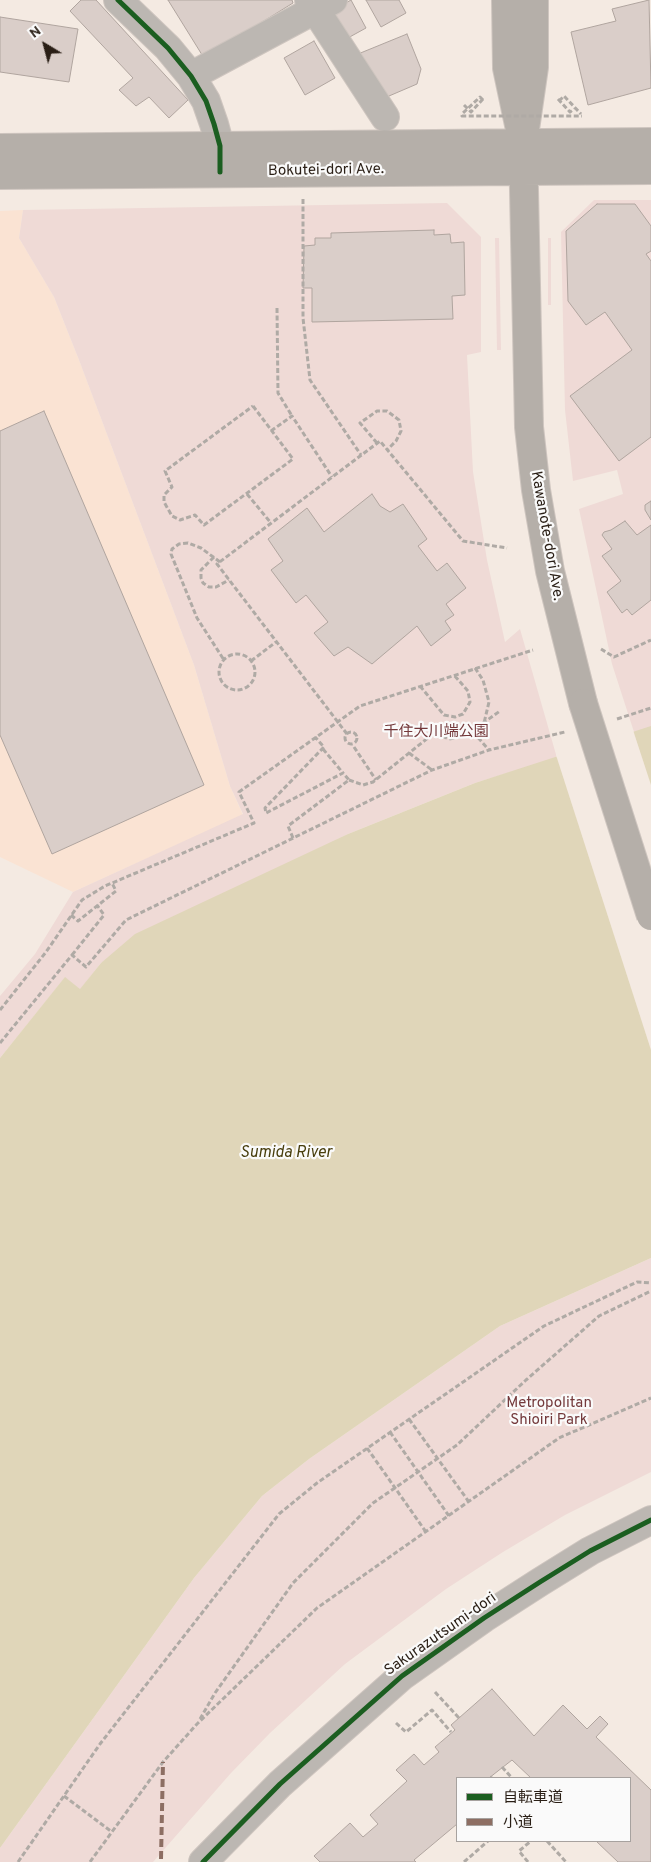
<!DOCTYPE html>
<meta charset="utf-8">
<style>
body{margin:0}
#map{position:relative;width:651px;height:1862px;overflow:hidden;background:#f4eae2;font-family:Overpass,"Noto Sans JP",sans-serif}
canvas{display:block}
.legend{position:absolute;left:456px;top:1777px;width:175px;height:65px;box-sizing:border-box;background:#fafafa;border:1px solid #a7a29f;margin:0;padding:6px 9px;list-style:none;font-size:15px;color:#2a1f16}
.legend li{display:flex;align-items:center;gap:10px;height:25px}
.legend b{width:25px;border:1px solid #a7a29f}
.north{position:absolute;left:20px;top:20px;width:50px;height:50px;-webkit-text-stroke:4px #fafafa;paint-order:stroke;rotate:323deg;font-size:14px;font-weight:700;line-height:20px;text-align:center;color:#2a1f16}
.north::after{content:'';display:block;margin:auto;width:18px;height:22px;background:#2a1f16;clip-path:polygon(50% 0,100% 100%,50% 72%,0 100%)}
</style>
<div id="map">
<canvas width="651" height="1862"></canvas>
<ul class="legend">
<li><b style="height:6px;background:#1b5e20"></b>自転車道</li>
<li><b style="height:6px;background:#8d6e63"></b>小道</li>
</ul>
<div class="north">N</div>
</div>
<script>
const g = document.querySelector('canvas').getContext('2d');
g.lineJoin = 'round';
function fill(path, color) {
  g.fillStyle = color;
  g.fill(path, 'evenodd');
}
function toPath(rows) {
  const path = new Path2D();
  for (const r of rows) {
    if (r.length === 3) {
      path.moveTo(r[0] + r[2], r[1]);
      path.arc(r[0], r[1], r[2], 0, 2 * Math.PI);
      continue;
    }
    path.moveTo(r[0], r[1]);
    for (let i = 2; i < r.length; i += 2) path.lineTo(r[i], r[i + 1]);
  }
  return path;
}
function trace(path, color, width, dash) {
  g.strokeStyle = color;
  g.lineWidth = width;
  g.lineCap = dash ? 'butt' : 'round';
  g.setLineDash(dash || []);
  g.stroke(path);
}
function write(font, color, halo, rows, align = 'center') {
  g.font = font + ' Overpass,"Noto Sans JP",sans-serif';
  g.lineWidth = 4.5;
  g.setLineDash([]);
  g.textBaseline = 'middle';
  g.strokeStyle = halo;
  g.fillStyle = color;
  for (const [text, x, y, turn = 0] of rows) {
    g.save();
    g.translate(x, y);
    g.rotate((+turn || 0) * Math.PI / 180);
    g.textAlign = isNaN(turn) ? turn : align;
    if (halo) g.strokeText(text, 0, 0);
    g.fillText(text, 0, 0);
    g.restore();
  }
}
const built = toPath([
 [23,210,19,238,54,297,79,360,194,665,230,786,243,815,73,892,0,857,0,211]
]);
const green = toPath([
 [594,200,651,200,651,727,634,732,612,664,579,509,623,494,617,470,573,481,565,410,561,232],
 [447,203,481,237,481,352,467,355,473,472,487,560,505,642,520,629,557,758,475,783,348,834,101,963,80,990,65,978,0,1058,0,996,35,954,73,892,243,814,230,786,194,665,79,360,54,297,19,238,23,210],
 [495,238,499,238,501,350,497,350],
 [548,238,551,238,551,305,548,305],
 [651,1258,651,1472,565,1515,503,1552,446,1589,345,1664,270,1733,231,1773,153,1862,0,1862,0,1848,194,1578,262,1496,309,1459,500,1326]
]);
const water = toPath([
 [651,726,651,1258,500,1326,309,1459,262,1496,194,1578,0,1848,0,1058,65,977,80,989,101,963,135,934,348,834,475,783]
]);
const pier = toPath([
 [633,730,651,785,651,1050,556,755]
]);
const building = toPath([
 [81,0,96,0,188,100,169,118,149,97,136,106,119,90,133,78,70,11,81,0],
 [168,0,292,0,293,3,204,58,168,0],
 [351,0,366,28,346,39,330,12,351,0],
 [366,0,399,0,406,13,381,27,366,0],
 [649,0,651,88,588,105,571,32,616,21,612,9,649,0],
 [0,17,78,29,69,82,0,72,0,17],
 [407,34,421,69,417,84,382,99,358,54,407,34],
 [314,41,335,78,305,95,284,58,314,41],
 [597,204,635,204,651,226,651,251,646,254,651,261,651,437,619,461,570,396,632,350,605,312,586,325,568,301,566,231,597,204],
 [434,230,434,235,450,234,451,243,464,242,465,295,452,296,453,319,312,322,312,288,303,288,304,246,315,245,315,238,331,238,331,233,434,230],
 [44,411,204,785,52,854,0,735,0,431,44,411],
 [372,494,380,506,390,512,403,504,427,539,418,546,437,571,447,563,466,588,446,604,454,615,445,621,451,630,431,646,417,626,372,664,348,647,334,656,314,633,328,622,306,595,296,603,271,570,283,561,268,539,307,508,324,532,372,494],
 [651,501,651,520,645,510,645,505,651,501],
 [625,521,637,535,651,525,651,600,632,615,627,609,622,613,607,592,621,581,602,556,612,549,602,535,604,532,611,530,625,521],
 [492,1689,534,1736,563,1705,587,1729,600,1716,608,1724,596,1737,651,1790,651,1862,618,1862,596,1841,630,1841,630,1778,531,1778,512,1760,489,1778,457,1778,457,1824,414,1860,416,1862,320,1862,314,1856,350,1823,363,1837,378,1824,370,1815,407,1781,396,1770,414,1754,424,1765,439,1752,435,1747,455,1730,451,1725,492,1689]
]);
const path = toPath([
 [558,99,570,112,574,109],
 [559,101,564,96,581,114],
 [464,105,471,112,484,98],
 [303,199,303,318,310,380,361,455],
 [277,308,278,393,292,416],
 [253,406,293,459,204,525,195,515,180,520,172,516,164,502,164,495,172,487,165,471,253,406],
 [271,431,292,416,332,477],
 [377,443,360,423,377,411,387,411,399,420,401,431,396,441,387,450],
 [247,494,271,523],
 [214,557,201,570,201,578,203,583,209,587,216,587,229,580],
 [220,562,201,548,188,543,179,544,172,549,171,554,197,618,224,660],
 [601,649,614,657,651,640],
 [237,672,18],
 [251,661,276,642],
 [475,668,483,680,489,702,484,723],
 [420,686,444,715,455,717,463,714,470,702,468,691,454,675],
 [617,719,651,708],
 [473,732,489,750],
 [351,738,6],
 [347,734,217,564,380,441,463,541,507,548],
 [354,747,376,780],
 [323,749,343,773],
 [409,753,432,770],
 [349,780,363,785,373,782,434,733,449,739,465,736,500,711],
 [293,838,288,826,349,780,343,773,266,813,265,808,324,747,315,737],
 [71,915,78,921,116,891,112,883],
 [72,955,104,915,97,905],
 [0,1010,46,952,82,900,105,886,254,823,239,792,360,706,533,650],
 [0,1043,72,955,86,967,126,920,432,770,489,750,565,732],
 [409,1419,469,1502],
 [390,1432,449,1516],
 [367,1448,426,1532],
 [435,1692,459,1718],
 [200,1719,215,1693,293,1583,373,1503,457,1445,526,1380,599,1316,651,1291],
 [396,1723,406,1732,432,1710,451,1732],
 [502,1767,512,1778],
 [490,1777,492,1778],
 [64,1796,112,1832],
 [547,1841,566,1862],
 [18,1862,100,1744,279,1514,317,1483,544,1326,637,1282,651,1283],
 [90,1862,163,1762,197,1724,317,1608,559,1438,651,1398],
 [464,1862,488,1841],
 [528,1862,519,1851,531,1841]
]);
const minor = toPath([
 [118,0,168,48,191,76,206,101,214,124,220,146,220,168],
 [309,0,385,117],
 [191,76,333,0],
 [203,1862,280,1784,402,1676,484,1618,540,1582,590,1551,651,1520]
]);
const major = toPath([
 [506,0,507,68,519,125],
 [534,0,534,67,523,143,529,427,536,490,550,571,583,703],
 [0,148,651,142],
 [0,175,651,170]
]);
const pathBridge = toPath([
 [483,100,480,97,463,113,462,116,582,116]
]);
const majorBridge = toPath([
 [583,703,651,916]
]);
const quiet = toPath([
 [161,1859,163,1762]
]);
const cycleway = toPath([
 [118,0,168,48,191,76,206,101,214,124,220,146,220,172],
 [203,1862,280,1784,402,1676,484,1618,540,1582,590,1551,651,1520]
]);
const streetNames = [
 ["Bokutei-dori Ave.",326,171,-1],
 ["Kawanote-dori Ave.",546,536,80],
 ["Sakurazutsumi-dori",441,1635,-35]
];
const parkNames = [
 ["千住大川端公園",436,733],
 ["Metropolitan",549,1404],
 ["Shioiri Park",549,1421]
];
const waterNames = [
 ["Sumida River",286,1154]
];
fill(built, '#fae3d3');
fill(green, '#efdad6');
fill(water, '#e0d6b9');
fill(pier, '#f4eae2');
fill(building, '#dacec9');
trace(building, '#b0a59f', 1);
trace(minor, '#cec5bf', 30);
trace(major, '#cec5bf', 30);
trace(path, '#afaaa5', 3, [5, 2.5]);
trace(minor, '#bcb7b2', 28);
trace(major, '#b5afa9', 28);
trace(majorBridge, '#cec5bf', 30, []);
trace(pathBridge, '#afaaa5', 3, [5, 2.5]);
trace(majorBridge, '#b5afa9', 28);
trace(quiet, '#8d6e63', 4, [8, 4]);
trace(cycleway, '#1b5e20', 5);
write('15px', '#2a1f16', '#fafafa', streetNames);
write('15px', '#74393b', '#fafafa', parkNames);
write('italic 16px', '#483e0d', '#fafafa', waterNames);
</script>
